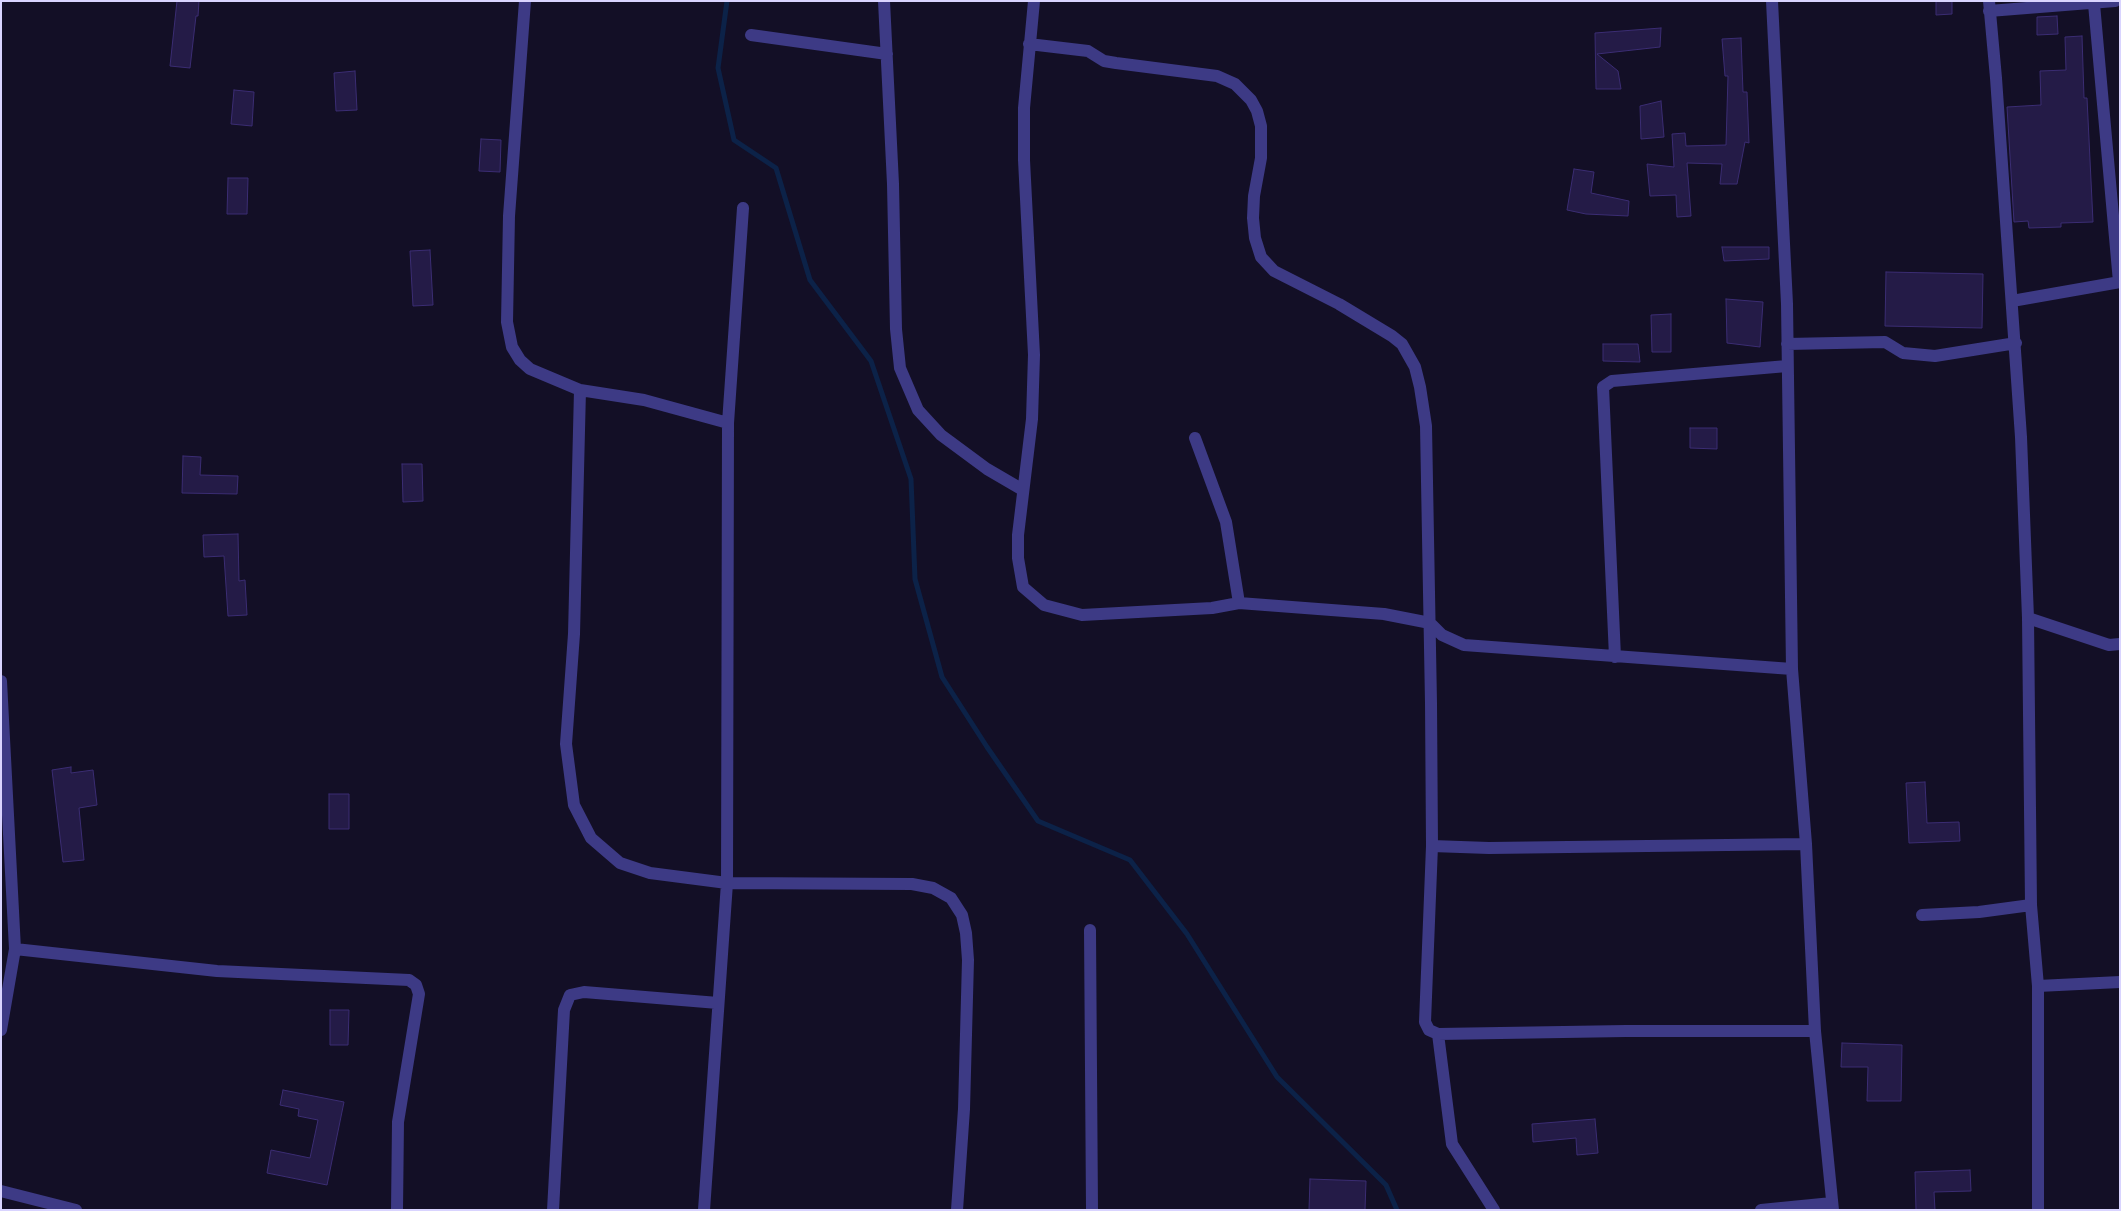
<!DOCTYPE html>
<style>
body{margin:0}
#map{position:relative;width:2121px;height:1211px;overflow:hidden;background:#130f26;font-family:Jost,sans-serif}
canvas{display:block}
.frame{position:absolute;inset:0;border:2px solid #d9d4ff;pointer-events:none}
</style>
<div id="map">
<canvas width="2121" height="1211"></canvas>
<div class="frame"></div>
</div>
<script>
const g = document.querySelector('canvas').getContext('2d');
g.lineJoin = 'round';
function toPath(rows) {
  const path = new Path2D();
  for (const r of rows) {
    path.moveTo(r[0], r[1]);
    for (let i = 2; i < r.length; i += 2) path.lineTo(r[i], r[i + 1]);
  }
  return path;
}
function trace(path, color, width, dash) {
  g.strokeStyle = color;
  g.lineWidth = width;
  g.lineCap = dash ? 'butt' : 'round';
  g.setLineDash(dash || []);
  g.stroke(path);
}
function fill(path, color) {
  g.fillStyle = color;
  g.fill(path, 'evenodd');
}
const stream = toPath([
 [727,1,718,68,734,140,776,168,810,280,871,361,911,479,915,579,942,677,987,747,1038,821,1130,860,1187,934,1277,1077,1386,1185,1397,1210]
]);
const building = toPath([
 [177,1,199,1,198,16,196,16,190,68,170,66,177,1],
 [1936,1,1952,1,1952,14,1936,15,1936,1],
 [2057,16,2058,34,2037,35,2037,17,2057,16],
 [1661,28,1660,47,1597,54,1618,71,1621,89,1596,89,1595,33,1661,28],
 [2082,36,2084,98,2087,98,2093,222,2061,223,2061,227,2029,228,2028,221,2014,222,2007,107,2041,105,2040,71,2066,70,2065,37,2082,36],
 [1741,38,1743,92,1747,92,1749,143,1745,142,1737,184,1720,184,1722,164,1687,163,1691,216,1677,217,1676,195,1650,196,1647,164,1674,167,1672,134,1685,133,1686,146,1726,145,1728,76,1725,76,1722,39,1741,38],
 [355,71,357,110,336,111,334,73,355,71],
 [234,90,254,92,252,126,231,124,234,90],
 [1661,101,1664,137,1641,139,1640,106,1661,101],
 [481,139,501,140,500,172,479,171,481,139],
 [1574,169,1594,172,1591,193,1629,201,1628,216,1586,214,1567,210,1574,169],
 [228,178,248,178,247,214,227,214,228,178],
 [1722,247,1769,247,1769,259,1724,261,1722,247],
 [430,250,433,305,413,306,410,251,430,250],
 [1886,272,1983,274,1982,328,1885,326,1886,272],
 [1726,299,1763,302,1760,347,1727,343,1726,299],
 [1671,314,1671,352,1652,352,1651,315,1671,314],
 [1603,344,1638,344,1640,362,1603,361,1603,344],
 [1690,428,1717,428,1717,449,1690,448,1690,428],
 [183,456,201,457,200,475,238,476,237,494,182,493,183,456],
 [402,464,422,464,423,501,403,502,402,464],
 [238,534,239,581,245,580,247,615,228,616,224,556,204,557,203,535,238,534],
 [71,767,71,773,93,770,97,805,79,808,84,860,63,862,52,770,71,767],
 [1925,782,1927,823,1959,822,1960,841,1909,843,1906,783,1925,782],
 [329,794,349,794,349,829,329,829,329,794],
 [330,1010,349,1010,348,1045,330,1045,330,1010],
 [1842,1043,1902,1045,1901,1101,1867,1101,1868,1067,1841,1067,1842,1043],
 [283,1090,344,1102,327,1185,267,1173,271,1150,310,1158,318,1120,298,1116,299,1109,280,1105,283,1090],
 [1595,1119,1598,1153,1577,1155,1576,1138,1533,1142,1532,1124,1595,1119],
 [1970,1170,1971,1191,1934,1192,1935,1210,1916,1210,1915,1172,1970,1170],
 [1310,1179,1366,1181,1365,1210,1309,1210,1310,1179]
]);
const minor = toPath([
 [525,1,509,216,507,322,512,347,520,360,530,369,580,390,644,400,728,423,727,883,704,1210],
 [884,1,893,184,896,329,900,368,918,410,941,435,987,469,1023,490],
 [1034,1,1024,108,1024,160,1034,355,1032,419,1018,535,1018,558,1023,587,1044,605,1082,615,1212,608,1239,603],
 [1772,1,1787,304,1792,669,1806,844,1815,1031,1833,1210],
 [1989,1,1996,78,2021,437,2028,618,2031,905,2038,986,2038,1210],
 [2094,4,2119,282],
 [1989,11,2115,1],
 [751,35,887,54],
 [1029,44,1088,51,1104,61,1116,63,1217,76,1235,84,1251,100,1257,111,1261,126,1261,158,1254,196,1253,218,1255,238,1261,257,1274,271,1339,304,1392,336,1402,344,1415,367,1420,387,1426,426,1431,703,1432,846,1425,1022,1429,1030,1438,1034,1626,1031,1815,1031],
 [2012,301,2120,282],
 [1787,344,1885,342,1903,353,1935,356,2016,343],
 [580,390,574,634,566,744,574,805,591,838,620,863,650,873,727,883,912,884,933,888,951,898,962,915,966,933,968,960,964,1109,957,1210],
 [728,423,743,208],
 [1195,438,1226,522,1239,603,1384,614,1430,623,1442,635,1464,645,1792,669],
 [2028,618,2109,645,2120,644],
 [1615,657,1603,387,1612,381,1787,366],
 [1,681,15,949,1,1030],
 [1432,846,1489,848,1806,844],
 [1922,915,1979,912,2031,905],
 [1090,930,1092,1210],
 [15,949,217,971,409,980,416,985,419,994,398,1122,397,1210],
 [2038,986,2120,982],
 [1438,1034,1452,1144,1494,1210],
 [1,1191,76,1210],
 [553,1210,564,1010,570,995,584,992,718,1003],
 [1761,1210,1832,1203]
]);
trace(stream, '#0c2248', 5);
fill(building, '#241b47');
trace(building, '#3b2d73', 1);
trace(minor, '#3d3a85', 12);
</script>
